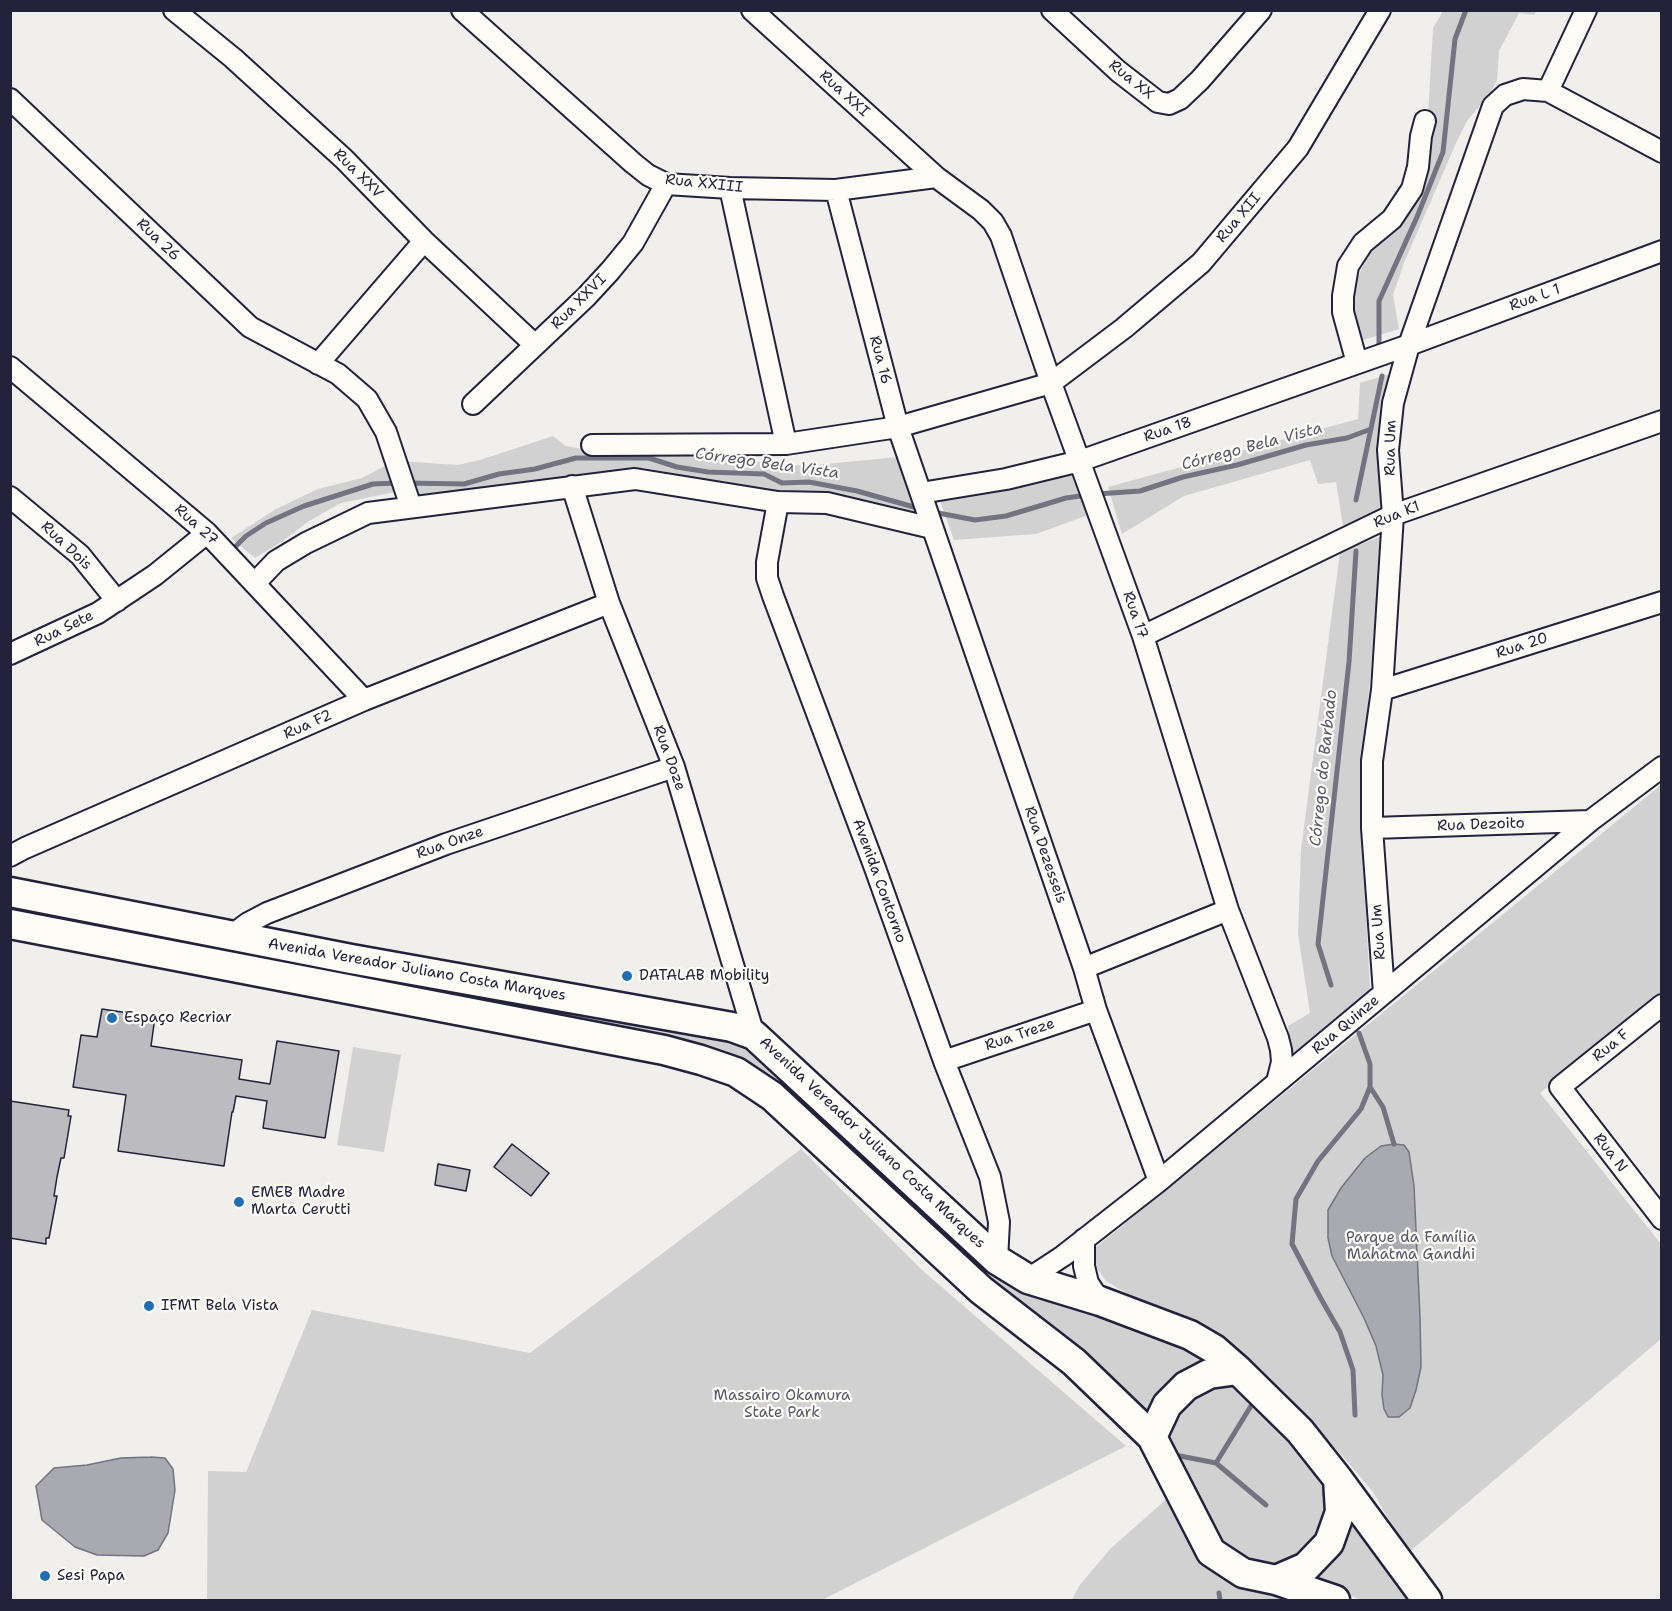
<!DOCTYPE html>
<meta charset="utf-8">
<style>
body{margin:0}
#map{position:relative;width:1672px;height:1611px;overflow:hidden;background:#f0efec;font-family:"Shantell Sans",sans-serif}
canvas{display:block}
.frame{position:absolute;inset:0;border:12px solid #22223b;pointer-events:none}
</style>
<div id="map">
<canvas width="1672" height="1611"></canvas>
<div class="frame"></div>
</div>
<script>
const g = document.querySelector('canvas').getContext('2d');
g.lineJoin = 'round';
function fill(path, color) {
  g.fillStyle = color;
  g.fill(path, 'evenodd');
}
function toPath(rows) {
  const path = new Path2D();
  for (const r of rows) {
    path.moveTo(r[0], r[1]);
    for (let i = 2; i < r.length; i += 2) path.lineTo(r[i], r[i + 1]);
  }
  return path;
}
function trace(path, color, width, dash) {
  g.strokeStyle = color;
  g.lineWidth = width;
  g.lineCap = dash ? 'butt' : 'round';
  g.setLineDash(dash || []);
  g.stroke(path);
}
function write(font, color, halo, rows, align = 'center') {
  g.font = font + ' "Shantell Sans",sans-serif';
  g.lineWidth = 4.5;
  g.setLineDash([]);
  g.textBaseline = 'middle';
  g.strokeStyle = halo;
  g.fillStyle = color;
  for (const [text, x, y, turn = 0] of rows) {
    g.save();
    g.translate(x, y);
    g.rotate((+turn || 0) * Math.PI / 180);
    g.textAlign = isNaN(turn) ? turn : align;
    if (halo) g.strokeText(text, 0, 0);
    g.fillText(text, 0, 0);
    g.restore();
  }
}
const green = toPath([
 [1443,11,1537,11,1534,15,1519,13,1499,51,1497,80,1491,92,1467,121,1456,143,1404,263,1393,295,1399,329,1363,340,1350,308,1356,282,1371,248,1400,221,1428,116,1433,28],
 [1393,373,1384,509,1343,526,1336,482,1318,484,1310,460,1184,496,1122,534,1108,487,1358,419,1360,383],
 [553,436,566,446,600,452,665,454,805,466,898,457,922,518,814,493,767,491,644,468,588,474,473,491,419,494,400,461,458,465,480,460],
 [385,466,395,492,341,503,309,521,283,541,255,558,231,538,276,509,318,489,362,478],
 [1071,471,1088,515,1036,534,954,540,940,501],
 [1382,536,1360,801,1370,990,1293,1063,1288,1026,1310,1013,1298,934,1301,850,1340,552],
 [1661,785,1661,994,1540,1093,1661,1244,1661,1339,1408,1553,1373,1492,1340,1453,1237,1352,1193,1321,1168,1310,1133,1297,1106,1281,1098,1270,1094,1256,1095,1248],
 [10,901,732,1042,750,1047,967,1249,1211,1355,1151,1423,758,1074,11,917],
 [353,1047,401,1055,384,1152,337,1145],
 [801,1149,922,1270,1126,1446,822,1600,207,1600,208,1471,246,1472,312,1310,530,1353],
 [1236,1381,1324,1471,1331,1513,1306,1557,1275,1569,1227,1556,1166,1437,1180,1410,1201,1391],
 [1170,1496,1175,1507,1298,1600,1072,1600,1079,1586,1110,1549],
 [1353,1508,1414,1600,1362,1600,1311,1582,1323,1571,1339,1553]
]);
const water = toPath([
 [1394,1144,1404,1145,1409,1152,1414,1186,1420,1317,1421,1367,1416,1390,1410,1408,1399,1417,1388,1417,1384,1409,1382,1395,1383,1375,1376,1346,1364,1318,1332,1256,1328,1238,1328,1210,1341,1188,1365,1158,1381,1146,1394,1144],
 [151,1457,165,1458,173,1469,175,1490,168,1533,158,1550,144,1556,97,1555,75,1547,42,1520,36,1486,54,1468,87,1465,121,1458,151,1457]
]);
const stream = toPath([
 [1379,348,1379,301,1417,217,1443,152,1455,39,1466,10],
 [407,483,464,484,499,474,535,469,576,458,649,458,677,467,708,472,764,474,782,483,809,482,857,491,921,509],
 [1097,494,1140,491,1183,477,1237,465,1306,445,1347,438,1371,429],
 [1356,500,1382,376],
 [933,512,975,520,1006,516,1066,498,1088,495],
 [235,547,246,536,266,523,304,506,373,484,397,483],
 [1331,985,1318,944,1349,662,1356,551],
 [1370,1087,1383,1107,1394,1144],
 [1355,1415,1353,1370,1340,1332,1320,1297,1292,1244,1296,1199,1318,1161,1361,1109,1370,1087,1370,1064,1359,1033],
 [1175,1455,1216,1463,1254,1401],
 [1216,1463,1266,1505],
 [1219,1593,1220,1600]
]);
const building = toPath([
 [102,1009,155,1017,151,1046,242,1060,239,1079,270,1084,277,1041,339,1051,325,1138,263,1128,267,1101,236,1096,233,1112,232,1112,224,1166,118,1151,126,1095,73,1087,81,1035,97,1037,102,1009],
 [10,1101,69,1110,68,1116,71,1116,64,1158,61,1158,57,1177,54,1196,57,1196,49,1238,46,1238,46,1244,10,1238,10,1101],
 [512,1144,549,1173,531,1196,494,1167,512,1144],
 [438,1164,470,1170,466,1191,435,1185,438,1164]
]);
const minor = toPath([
 [174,10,233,58,344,159,424,241,535,345],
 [462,10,633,163,648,175,666,184,730,188,836,190,936,177],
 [752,10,936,177,981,210,993,222,1001,236,1051,383,1143,636,1228,910,1278,1038,1281,1050,1282,1062,1277,1082],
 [1052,10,1118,71,1158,102,1169,104,1180,99,1200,80,1261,10],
 [1548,91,1586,10],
 [10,99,250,327,338,374,367,399,386,432,411,507],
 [730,188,786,444],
 [836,190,898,427,1084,968,1096,1010,1159,1181],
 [1357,363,1343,312,1343,296,1348,266,1363,243,1392,219,1412,189,1418,167,1421,136,1425,121],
 [318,364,424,241],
 [10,367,207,533,364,700],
 [473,404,586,297,610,271,633,243,666,184],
 [592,445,786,444,898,427,1051,383,1124,328,1201,263,1298,148,1380,10],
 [572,486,609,603,674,767,754,1035],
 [921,493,1006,479,1080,461,1409,345,1662,251],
 [10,497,80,555,117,601],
 [778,502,767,562,767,578,773,596,875,868,944,1061,990,1177,999,1222,997,1260],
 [255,583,276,561,306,543,368,513,635,479,778,502,827,503,932,528],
 [1143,636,1393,515,1662,421],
 [10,654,98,613,155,575,207,533],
 [1382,690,1662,602],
 [1372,828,1590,821],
 [10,856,25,848,364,700,609,603],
 [232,935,248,923,267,913,446,844,674,767],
 [1084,968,1228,910],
 [1384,993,1372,828,1372,761,1382,690,1393,515,1388,450,1393,403,1409,345,1493,106,1505,95,1523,89,1548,91,1662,152],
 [1662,1005,1560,1087,1662,1219],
 [944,1061,1096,1010],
 [1084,1239,1084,1266,1088,1283,1100,1301],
 [1028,1279,1063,1256,1159,1181,1590,821,1662,767]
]);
const secondary = toPath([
 [10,892,351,959,732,1027,754,1035,997,1260,1028,1279,1100,1301,1190,1335,1214,1349,1238,1370,1300,1431,1338,1479,1427,1600],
 [10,924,664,1050,701,1060,736,1072,772,1096,981,1290,1074,1362,1152,1437,1211,1552,1243,1573,1276,1580,1335,1600],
 [1152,1437,1167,1405,1186,1386,1209,1374,1238,1370],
 [1276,1580,1306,1567,1329,1543,1340,1512,1338,1479]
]);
const markers = [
 [627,976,6,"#1f6fb2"],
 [112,1018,6,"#1f6fb2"],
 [239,1202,6,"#1f6fb2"],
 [149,1306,6,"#1f6fb2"],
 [45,1576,6,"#1f6fb2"]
];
const streetNames = [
 ["Rua XX",1131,80,39],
 ["Rua XXI",844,94,42],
 ["Rua XXV",358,174,45],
 ["Rua XXIII",704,184,6],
 ["Rua XII",1239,218,-50],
 ["Rua 26",158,240,44],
 ["Rua L 1",1535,298,-20],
 ["Rua XXVI",579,302,-45],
 ["Rua 16",880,360,75],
 ["Rua 18",1168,430,-19],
 ["Rua Um",1391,448,-89],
 ["Rua K1",1397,515,-22],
 ["Rua 27",196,525,42],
 ["Rua Dois",66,546,43],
 ["Rua 17",1135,615,71],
 ["Rua Sete",64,629,-26],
 ["Rua 20",1522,646,-18],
 ["Rua F2",308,725,-24],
 ["Rua Doze",669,758,70],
 ["Rua Dezoito",1481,825,-2],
 ["Rua Onze",450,843,-20],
 ["Rua Dezesseis",1045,855,71],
 ["Avenida Contorno",879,881,70],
 ["Rua Um",1379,932,-94],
 ["Avenida Vereador Juliano Costa Marques",417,970,10],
 ["Rua Quinze",1346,1025,-40],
 ["Rua Treze",1020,1035,-19],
 ["Rua F",1611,1046,-39],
 ["Avenida Vereador Juliano Costa Marques",872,1143,43],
 ["Rua N",1610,1153,52]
];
const poiNames = [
 ["DATALAB Mobility",639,976],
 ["Espaço Recriar",124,1018],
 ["EMEB Madre",251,1193],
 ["Marta Cerutti",251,1210],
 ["IFMT Bela Vista",161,1306],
 ["Sesi Papa",57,1576]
];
const parkNames = [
 ["Parque da Família",1411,1238],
 ["Mahatma Gandhi",1411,1255],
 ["Massairo Okamura",782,1396],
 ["State Park",782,1413]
];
const waterNames = [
 ["Córrego Bela Vista",1252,447,-15],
 ["Córrego Bela Vista",767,464,8],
 ["Córrego do Barbado",1324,768,-84]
];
fill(green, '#d2d1d1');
fill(water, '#a9a9b0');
trace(water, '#737381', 1.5);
trace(stream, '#737381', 5);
fill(building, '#bcbcc0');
trace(building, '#22223b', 1.5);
trace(minor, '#22223b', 24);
trace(secondary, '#22223b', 33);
trace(minor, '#fdfcf7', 20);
trace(secondary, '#fdfcf7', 28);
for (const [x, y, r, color] of markers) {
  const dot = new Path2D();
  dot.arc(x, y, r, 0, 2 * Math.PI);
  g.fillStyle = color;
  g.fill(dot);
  trace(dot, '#fdfcf7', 2);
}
write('15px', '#22223b', '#fdfcf7', streetNames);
write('15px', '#22223b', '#fdfcf7', poiNames, 'left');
write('15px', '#575768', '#fdfcf7', parkNames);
write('italic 16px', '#58586a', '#fdfcf7', waterNames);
</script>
